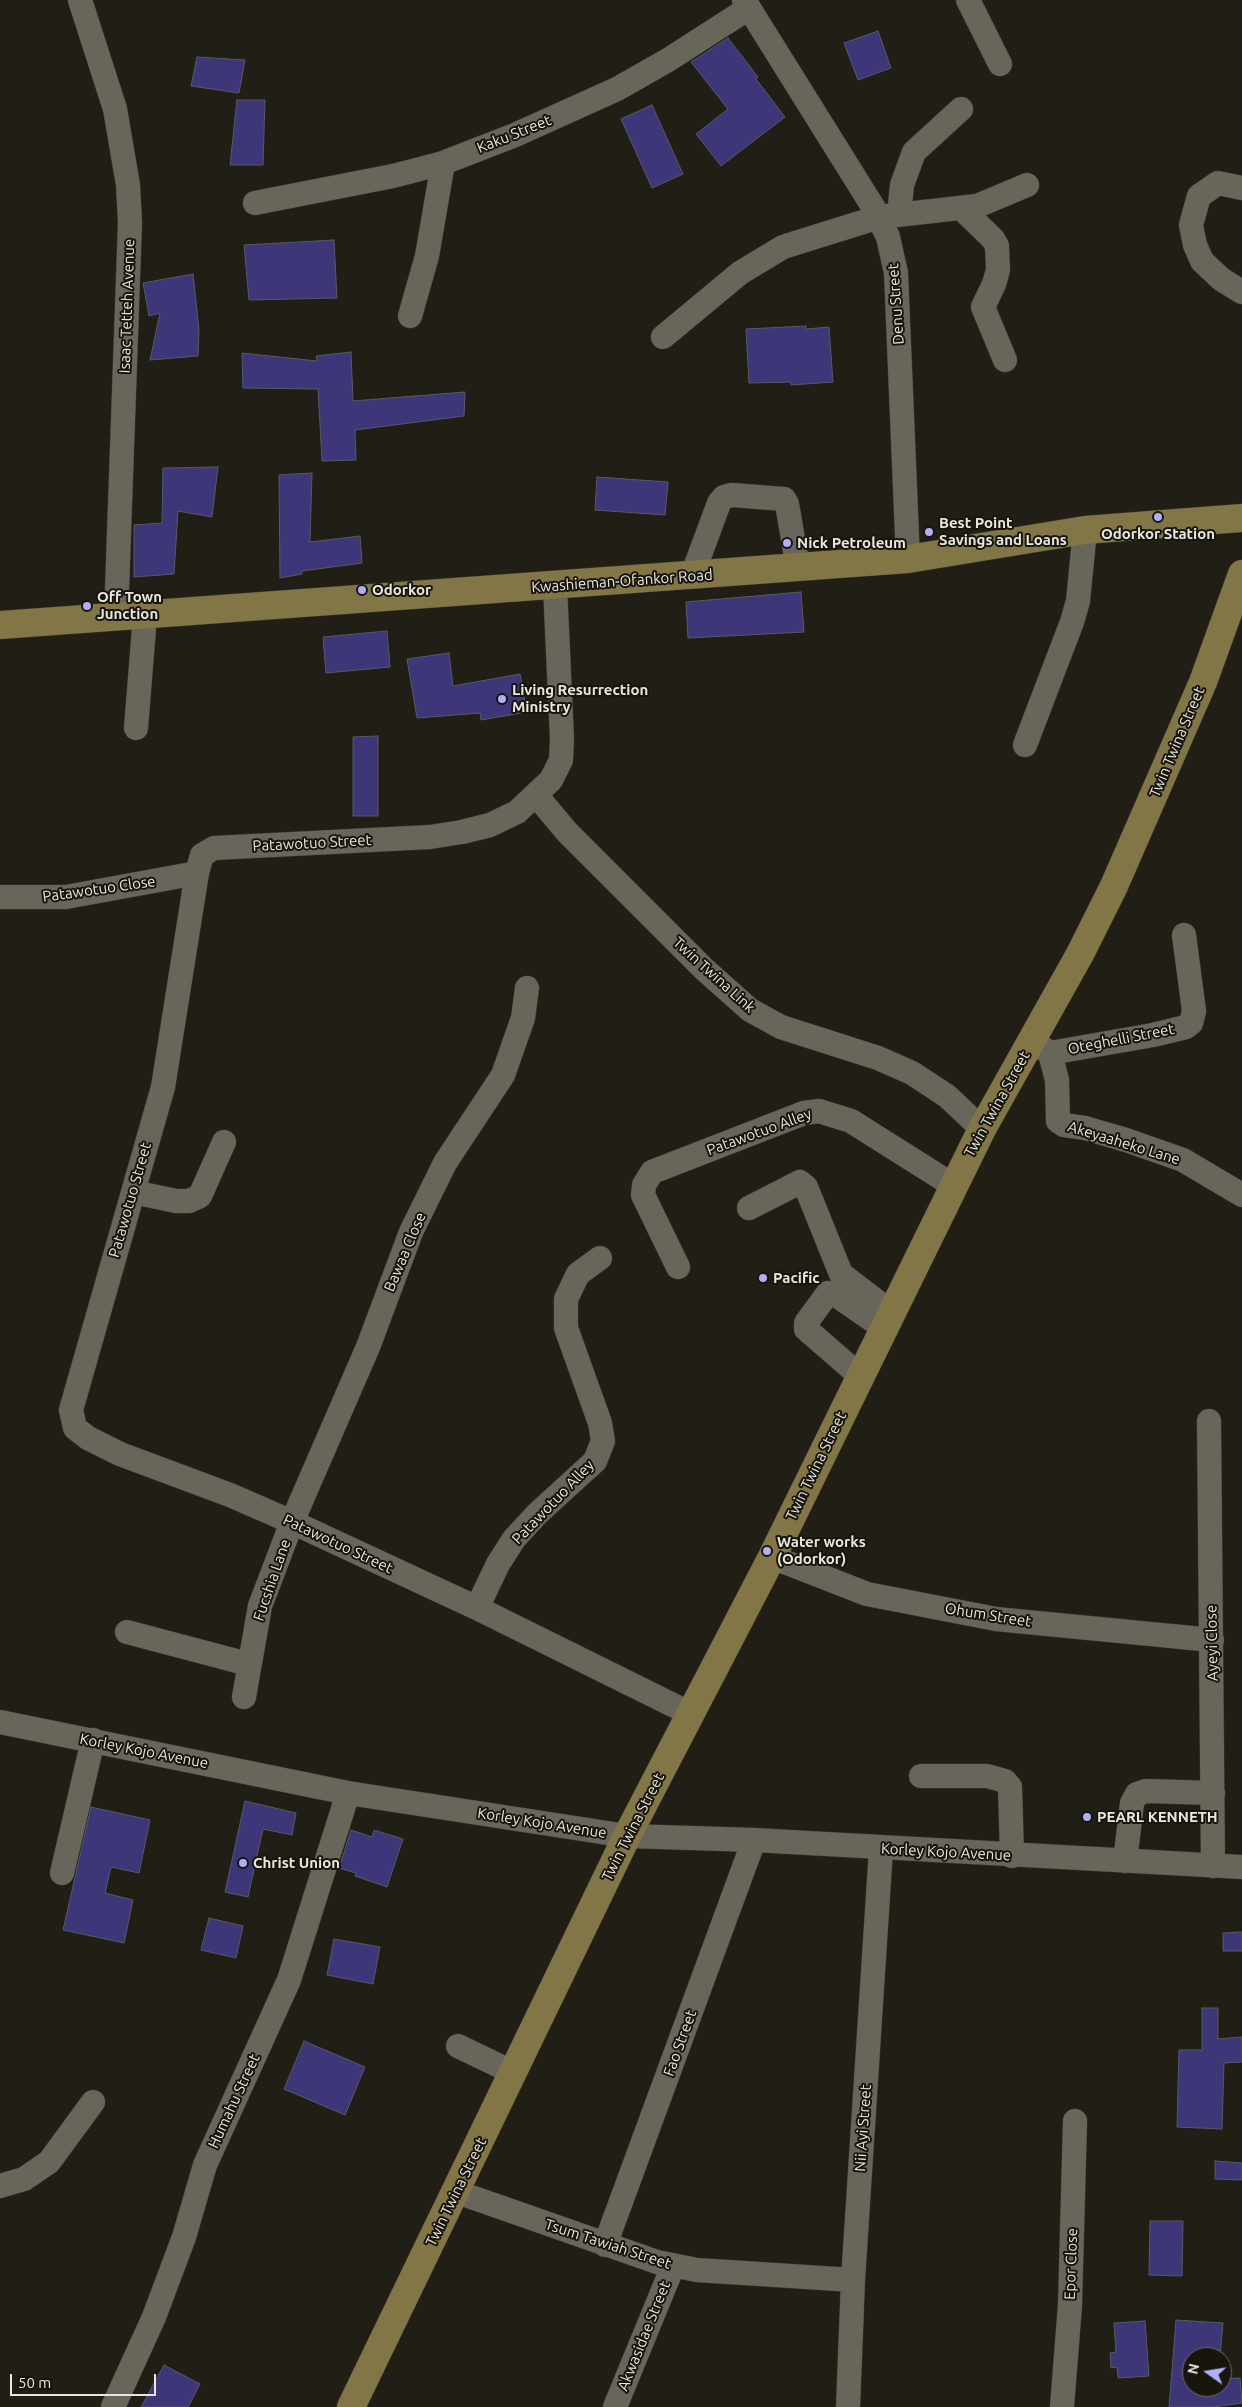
<!DOCTYPE html>
<style>
body{margin:0}
#map{position:relative;width:1242px;height:2407px;overflow:hidden;background:#211e15;font-family:Ubuntu,sans-serif}
canvas{display:block}
.north{position:absolute;left:1182px;top:2347px;width:50px;height:50px;box-sizing:border-box;background:#18150c;border:1px solid #6b6961;border-radius:50%;rotate:283deg;font-size:14px;font-weight:700;line-height:20px;text-align:center;color:#e8e6e0}
.north::after{content:'';display:block;margin:auto;width:18px;height:22px;background:#aeaefa;clip-path:polygon(50% 0,100% 100%,50% 72%,0 100%)}
.scale{position:absolute;left:10px;top:2374px;width:146px;height:22px;box-sizing:border-box;border:2px solid #e8e6e0;border-top:0;padding-left:6px;font-size:15px;line-height:18px;white-space:nowrap;color:#e8e6e0;-webkit-text-stroke:4px #18150c;paint-order:stroke}
</style>
<div id="map">
<canvas width="1242" height="2407"></canvas>
<div class="north">N</div>
<div class="scale">50 m</div>
</div>
<script>
const g = document.querySelector('canvas').getContext('2d');
g.lineJoin = 'round';
function fill(path, color) {
  g.fillStyle = color;
  g.fill(path, 'evenodd');
}
function toPath(rows) {
  const path = new Path2D();
  for (const r of rows) {
    path.moveTo(r[0], r[1]);
    for (let i = 2; i < r.length; i += 2) path.lineTo(r[i], r[i + 1]);
  }
  return path;
}
function trace(path, color, width, dash) {
  g.strokeStyle = color;
  g.lineWidth = width;
  g.lineCap = dash ? 'butt' : 'round';
  g.setLineDash(dash || []);
  g.stroke(path);
}
function write(font, color, halo, rows, align = 'center') {
  g.font = font + ' Ubuntu,sans-serif';
  g.lineWidth = 4;
  g.setLineDash([]);
  g.textBaseline = 'middle';
  g.strokeStyle = halo;
  g.fillStyle = color;
  for (const [text, x, y, turn = 0] of rows) {
    g.save();
    g.translate(x, y);
    g.rotate((+turn || 0) * Math.PI / 180);
    g.textAlign = isNaN(turn) ? turn : align;
    if (halo) g.strokeText(text, 0, 0);
    g.fillText(text, 0, 0);
    g.restore();
  }
}
const building = toPath([
 [878,31,891,68,858,80,844,43,878,31],
 [728,38,758,77,756,79,785,117,721,166,696,134,728,109,691,62,728,38],
 [197,57,245,60,239,93,191,86,197,57],
 [237,100,265,100,263,165,230,165,237,100],
 [652,105,683,174,652,188,621,119,652,105],
 [334,240,337,298,249,300,244,245,334,240],
 [193,274,199,330,198,356,150,360,160,313,149,316,143,283,193,274],
 [806,326,806,329,829,327,833,382,791,385,791,382,749,383,746,329,806,326],
 [351,352,353,401,465,392,464,416,355,430,356,460,322,461,318,389,243,388,242,353,317,361,316,356,351,352],
 [218,467,212,517,178,511,174,574,134,577,134,525,162,523,163,468,218,467],
 [312,473,310,542,360,536,362,563,302,571,302,574,280,578,279,475,312,473],
 [597,477,668,482,665,515,595,510,597,477],
 [801,592,804,632,688,638,686,602,801,592],
 [387,631,390,667,326,673,323,637,387,631],
 [449,653,453,686,520,674,527,712,481,720,480,713,417,718,407,659,449,653],
 [378,736,378,816,353,816,353,737,378,736],
 [245,1801,296,1813,292,1835,263,1829,248,1897,225,1892,245,1801],
 [91,1807,150,1820,139,1873,111,1867,105,1893,133,1900,124,1943,63,1930,91,1807],
 [351,1830,372,1837,374,1830,403,1839,387,1887,355,1876,356,1873,339,1868,351,1830],
 [209,1918,243,1926,236,1958,201,1950,209,1918],
 [1242,1932,1242,1951,1223,1951,1223,1933,1242,1932],
 [334,1939,380,1947,373,1984,327,1975,334,1939],
 [1202,2008,1218,2008,1218,2039,1242,2037,1242,2062,1224,2063,1222,2129,1177,2127,1179,2050,1202,2050,1202,2008],
 [304,2041,365,2067,345,2115,284,2089,304,2041],
 [1215,2161,1242,2163,1242,2180,1215,2179,1215,2161],
 [1150,2221,1183,2221,1182,2276,1149,2275,1150,2221],
 [1176,2320,1223,2323,1220,2357,1192,2357,1192,2387,1222,2387,1222,2379,1240,2378,1242,2403,1213,2407,1169,2407,1176,2320],
 [1145,2321,1149,2376,1118,2378,1117,2367,1111,2368,1110,2353,1116,2352,1114,2323,1145,2321],
 [164,2365,200,2384,188,2407,141,2407,164,2365]
]);
const minor = toPath([
 [80,0,115,109,128,185,130,222,116,618],
 [744,0,875,210,888,237,896,273,908,559],
 [968,0,1000,64],
 [1242,188,1218,183,1199,196,1191,225,1195,245,1202,261,1221,279,1242,292],
 [255,203,393,176,443,163,515,135,617,89,668,60,749,8],
 [961,208,993,239,997,246,998,270,994,284,983,307,1005,360],
 [899,215,902,185,914,152,961,109],
 [410,316,427,256,443,163],
 [663,337,740,273,783,247,879,217,977,206,1027,185],
 [692,576,719,503,724,497,732,495,784,499,787,504,798,568],
 [555,586,562,739,561,760,551,780,517,812,490,825,462,832,430,837,214,848,202,855,197,873,163,1087,71,1410,75,1428,88,1438,120,1454,230,1495,292,1522,477,1608,691,1714],
 [136,728,145,616],
 [1025,745,1072,622,1078,601,1085,530],
 [536,795,567,832,704,969,750,1010,781,1027,878,1058,912,1073,947,1096,982,1129],
 [0,897,66,897,197,873],
 [1032,1041,1050,1053,1057,1080,1058,1121,1064,1125,1085,1128,1126,1140,1183,1160,1242,1195],
 [1050,1053,1153,1035,1186,1027,1191,1023,1194,1011,1184,935],
 [133,1192,176,1201,189,1201,200,1196,224,1142],
 [749,1208,800,1182,806,1187,841,1274,892,1313],
 [678,1267,643,1195,644,1185,652,1172,804,1113,819,1111,851,1121,954,1186],
 [860,1376,806,1329,806,1323,828,1293,836,1295,884,1328],
 [1209,1421,1213,1866],
 [772,1557,867,1594,996,1619,1212,1640],
 [477,1608,498,1564,514,1539,537,1514,595,1461,603,1441,600,1423,566,1328,566,1299,578,1274,600,1258],
 [127,1632,248,1664],
 [244,1697,260,1606,292,1522,368,1347,411,1232,445,1163,503,1075,523,1018,527,988],
 [0,1722,348,1793,627,1836,754,1840,1242,1867],
 [921,1776,987,1776,1005,1781,1010,1787,1012,1856],
 [1125,1861,1132,1803,1137,1794,1146,1791,1213,1793],
 [62,1873,93,1740],
 [458,2046,514,2073],
 [0,2186,24,2179,49,2162,93,2102],
 [457,2192,657,2262,697,2270,853,2280],
 [605,2245,754,1840],
 [113,2407,154,2317,184,2237,205,2165,289,1980,348,1793],
 [615,2407,673,2266],
 [848,2407,853,2280,881,1849],
 [1062,2407,1070,2305,1075,2121]
]);
const major = toPath([
 [0,625,908,559,1085,530,1242,518],
 [351,2407,627,1836,772,1557,982,1129,1080,954,1114,886,1203,682,1242,574]
]);
const markers = [
 [1158,517,5,"#aeaefa"],
 [929,532,5,"#aeaefa"],
 [787,543,5,"#aeaefa"],
 [362,590,5,"#aeaefa"],
 [87,606,5,"#aeaefa"],
 [502,699,5,"#aeaefa"],
 [763,1278,5,"#aeaefa"],
 [767,1551,5,"#aeaefa"],
 [1087,1817,5,"#aeaefa"],
 [243,1863,5,"#aeaefa"]
];
const streetNames = [
 ["Kaku Street",514,134,-22],
 ["Denu Street",896,304,-94],
 ["Isaac Tetteh Avenue",127,306,-88],
 ["Kwashieman-Ofankor Road",622,581,-4],
 ["Twin Twina Street",1177,742,-67],
 ["Patawotuo Street",312,843,-3],
 ["Patawotuo Close",99,889,-8],
 ["Twin Twina Link",714,975,42],
 ["Oteghelli Street",1121,1039,-11],
 ["Twin Twina Street",997,1104,-61],
 ["Patawotuo Alley",759,1132,-20],
 ["Akeyaaheko Lane",1124,1143,17],
 ["Patawotuo Street",130,1200,-74],
 ["Bawaa Close",405,1252,-67],
 ["Twin Twina Street",816,1466,-64],
 ["Patawotuo Alley",553,1502,-46],
 ["Patawotuo Street",338,1544,25],
 ["Fucshia Lane",272,1580,-71],
 ["Ohum Street",988,1615,9],
 ["Ayeyi Close",1212,1643,-91],
 ["Korley Kojo Avenue",144,1751,11],
 ["Korley Kojo Avenue",542,1823,9],
 ["Twin Twina Street",633,1827,-63],
 ["Korley Kojo Avenue",946,1852,3],
 ["Fao Street",680,2043,-70],
 ["Humahu Street",234,2101,-65],
 ["Nii Ayi Street",863,2128,-86],
 ["Twin Twina Street",456,2192,-64],
 ["Tsum Tawiah Street",608,2244,18],
 ["Epor Close",1071,2264,-88],
 ["Akwasidae Street",644,2336,-68]
];
const poiNames = [
 ["Best Point",939,523],
 ["Savings and Loans",939,540],
 ["Odorkor Station",1158,534,"center"],
 ["Nick Petroleum",797,543],
 ["Odorkor",372,590],
 ["Off Town",97,597],
 ["Junction",97,614],
 ["Living Resurrection",512,690],
 ["Ministry",512,707],
 ["Pacific",773,1278],
 ["Water works",777,1542],
 ["(Odorkor)",777,1559],
 ["PEARL KENNETH",1097,1817],
 ["Christ Union",253,1863]
];
fill(building, '#3d3779');
trace(building, '#585964', 1);
trace(minor, '#3b3933', 25);
trace(major, '#3b3933', 29);
trace(minor, '#68655a', 24);
trace(major, '#837646', 28);
for (const [x, y, r, color] of markers) {
  const dot = new Path2D();
  dot.arc(x, y, r, 0, 2 * Math.PI);
  g.fillStyle = color;
  g.fill(dot);
  trace(dot, '#18150c', 2);
}
write('15px', '#e8e6e0', '#18150c', streetNames);
write('bold 15px', '#e8e6e0', '#18150c', poiNames, 'left');
</script>
